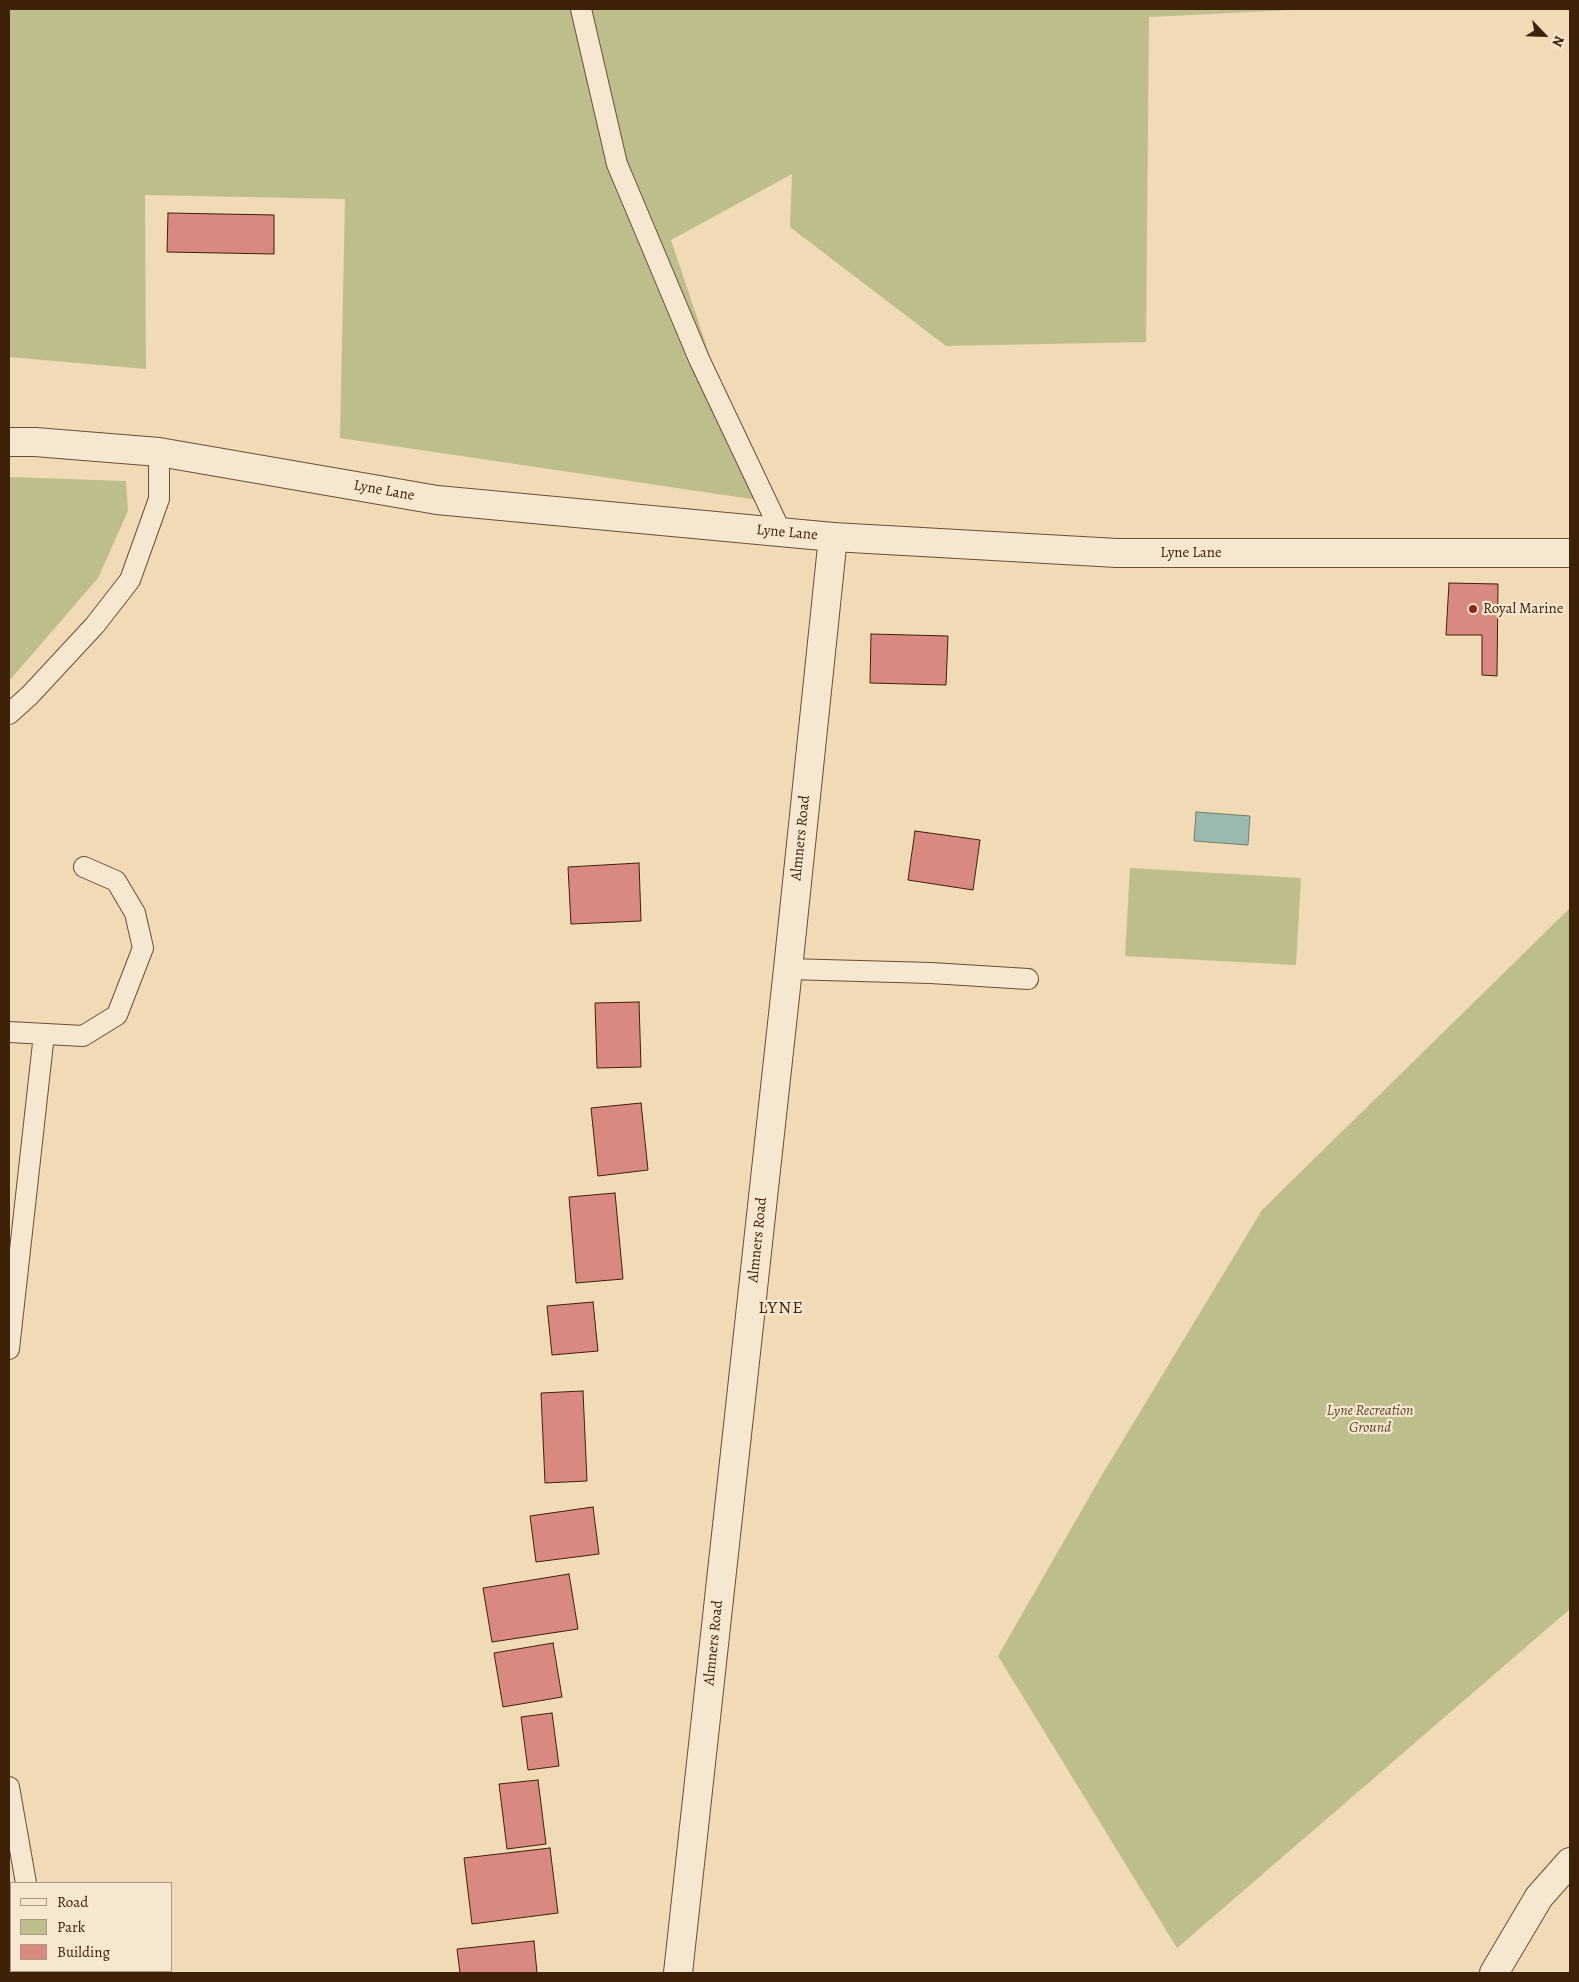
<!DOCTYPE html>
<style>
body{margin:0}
#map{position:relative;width:1579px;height:1982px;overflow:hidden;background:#f1dab6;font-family:Alegreya,serif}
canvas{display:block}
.frame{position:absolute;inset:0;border:10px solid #3e2109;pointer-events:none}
.legend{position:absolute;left:10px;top:1882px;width:162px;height:90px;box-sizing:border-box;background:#f6e7d0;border:1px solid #ac9880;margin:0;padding:6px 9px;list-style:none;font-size:15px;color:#3e2109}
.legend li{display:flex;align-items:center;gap:10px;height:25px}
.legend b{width:25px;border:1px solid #ac9880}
.north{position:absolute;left:1519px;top:10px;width:50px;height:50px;-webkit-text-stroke:4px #f6e7d0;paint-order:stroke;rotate:114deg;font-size:14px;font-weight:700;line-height:20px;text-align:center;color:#3e2109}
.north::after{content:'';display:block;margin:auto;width:18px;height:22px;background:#3e2109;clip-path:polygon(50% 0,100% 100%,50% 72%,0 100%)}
</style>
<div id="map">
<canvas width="1579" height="1982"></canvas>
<div class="frame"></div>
<ul class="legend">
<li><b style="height:6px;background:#f6e7d0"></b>Road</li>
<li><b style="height:14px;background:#bdbe8c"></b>Park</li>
<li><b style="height:14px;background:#d9897f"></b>Building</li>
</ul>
<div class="north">N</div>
</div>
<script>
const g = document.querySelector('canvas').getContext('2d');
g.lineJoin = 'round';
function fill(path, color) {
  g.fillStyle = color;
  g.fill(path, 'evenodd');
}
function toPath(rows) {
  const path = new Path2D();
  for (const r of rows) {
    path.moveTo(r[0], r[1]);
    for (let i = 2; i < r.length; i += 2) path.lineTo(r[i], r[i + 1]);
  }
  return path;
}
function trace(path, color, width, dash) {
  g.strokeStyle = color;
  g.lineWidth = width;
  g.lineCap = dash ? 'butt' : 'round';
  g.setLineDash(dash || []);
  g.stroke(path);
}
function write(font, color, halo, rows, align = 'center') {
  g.font = font + ' Alegreya,serif';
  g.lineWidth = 4.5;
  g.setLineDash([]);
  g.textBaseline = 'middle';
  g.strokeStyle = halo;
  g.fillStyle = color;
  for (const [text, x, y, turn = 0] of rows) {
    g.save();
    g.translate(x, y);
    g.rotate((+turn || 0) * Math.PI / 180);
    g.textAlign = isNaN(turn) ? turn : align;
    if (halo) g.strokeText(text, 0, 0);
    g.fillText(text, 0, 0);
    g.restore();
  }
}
const green = toPath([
 [9,9,1312,9,1149,17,1146,342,946,346,790,227,792,174,671,240,758,500,340,438,345,199,145,195,146,369,9,357],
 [9,477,126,481,128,511,98,578,9,681],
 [1130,868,1301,878,1296,965,1125,956],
 [1570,908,1570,1609,1177,1948,998,1656,1099,1480,1262,1210]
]);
const water = toPath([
 [1196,812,1250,816,1248,845,1194,841,1196,812]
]);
const building = toPath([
 [168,213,274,215,274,254,167,252,168,213],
 [1449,583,1498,584,1497,676,1482,675,1482,635,1446,635,1449,583],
 [871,634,948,636,946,685,870,683,871,634],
 [915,831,980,840,973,890,908,880,915,831],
 [639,863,641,921,571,924,568,867,639,863],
 [639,1002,641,1067,597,1068,595,1003,639,1002],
 [641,1103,648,1170,598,1176,591,1108,641,1103],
 [615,1193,623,1279,576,1283,569,1197,615,1193],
 [593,1302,598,1351,552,1355,547,1306,593,1302],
 [583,1391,587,1481,545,1483,541,1393,583,1391],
 [593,1507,599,1554,536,1562,530,1516,593,1507],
 [569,1574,578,1629,492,1642,483,1588,569,1574],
 [553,1643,562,1697,503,1707,494,1653,553,1643],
 [552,1713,559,1766,528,1770,521,1717,552,1713],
 [538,1780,546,1844,507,1849,499,1784,538,1780],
 [550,1848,558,1913,472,1924,464,1858,550,1848],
 [534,1941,537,1973,460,1973,457,1949,534,1941]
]);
const service = toPath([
 [581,9,617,164,699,359,781,532],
 [9,714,30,695,95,625,130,580,159,499,159,452],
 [788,969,931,973,1028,979],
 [9,1032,83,1036,117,1015,143,948,135,913,116,881,84,867],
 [9,1349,44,1034],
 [9,1787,26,1883],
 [42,1971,43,1973]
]);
const minor = toPath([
 [678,1973,788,969,833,537],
 [1494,1973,1539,1897,1570,1862]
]);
const tertiary = toPath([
 [9,442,35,442,159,452,437,500,833,537,1117,553,1570,553]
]);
const markers = [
 [1473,609,5,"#8f2418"]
];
const streetNames = [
 ["Lyne Lane",384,491,10],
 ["Lyne Lane",787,533,5],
 ["Lyne Lane",1191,553],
 ["Almners Road",801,838,-84],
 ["Almners Road",758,1240,-84],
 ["Almners Road",714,1643,-84]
];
const poiNames = [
 ["Royal Marine",1483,609]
];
const parkNames = [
 ["Lyne Recreation",1370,1411],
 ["Ground",1370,1428]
];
const quarterNames = [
 ["LYNE",781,1309]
];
fill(green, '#bdbe8c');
fill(water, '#9bbaaf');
trace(water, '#767d6d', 1);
fill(building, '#d9897f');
trace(building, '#3e2109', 1);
trace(service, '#6b4f34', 22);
trace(minor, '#6b4f34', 30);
trace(tertiary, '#6b4f34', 30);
trace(service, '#f6e7d0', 20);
trace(minor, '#f6e7d0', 28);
trace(tertiary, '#f6e7d0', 28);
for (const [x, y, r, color] of markers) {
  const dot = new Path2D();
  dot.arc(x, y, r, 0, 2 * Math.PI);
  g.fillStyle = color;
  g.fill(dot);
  trace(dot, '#f6e7d0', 2);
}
write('15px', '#3e2109', '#f6e7d0', streetNames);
write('15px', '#3e2109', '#f6e7d0', poiNames, 'left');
write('italic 15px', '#5e482a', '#f6e7d0', parkNames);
g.letterSpacing = '1px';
write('18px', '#3e2109', '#f6e7d0', quarterNames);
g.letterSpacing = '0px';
</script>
